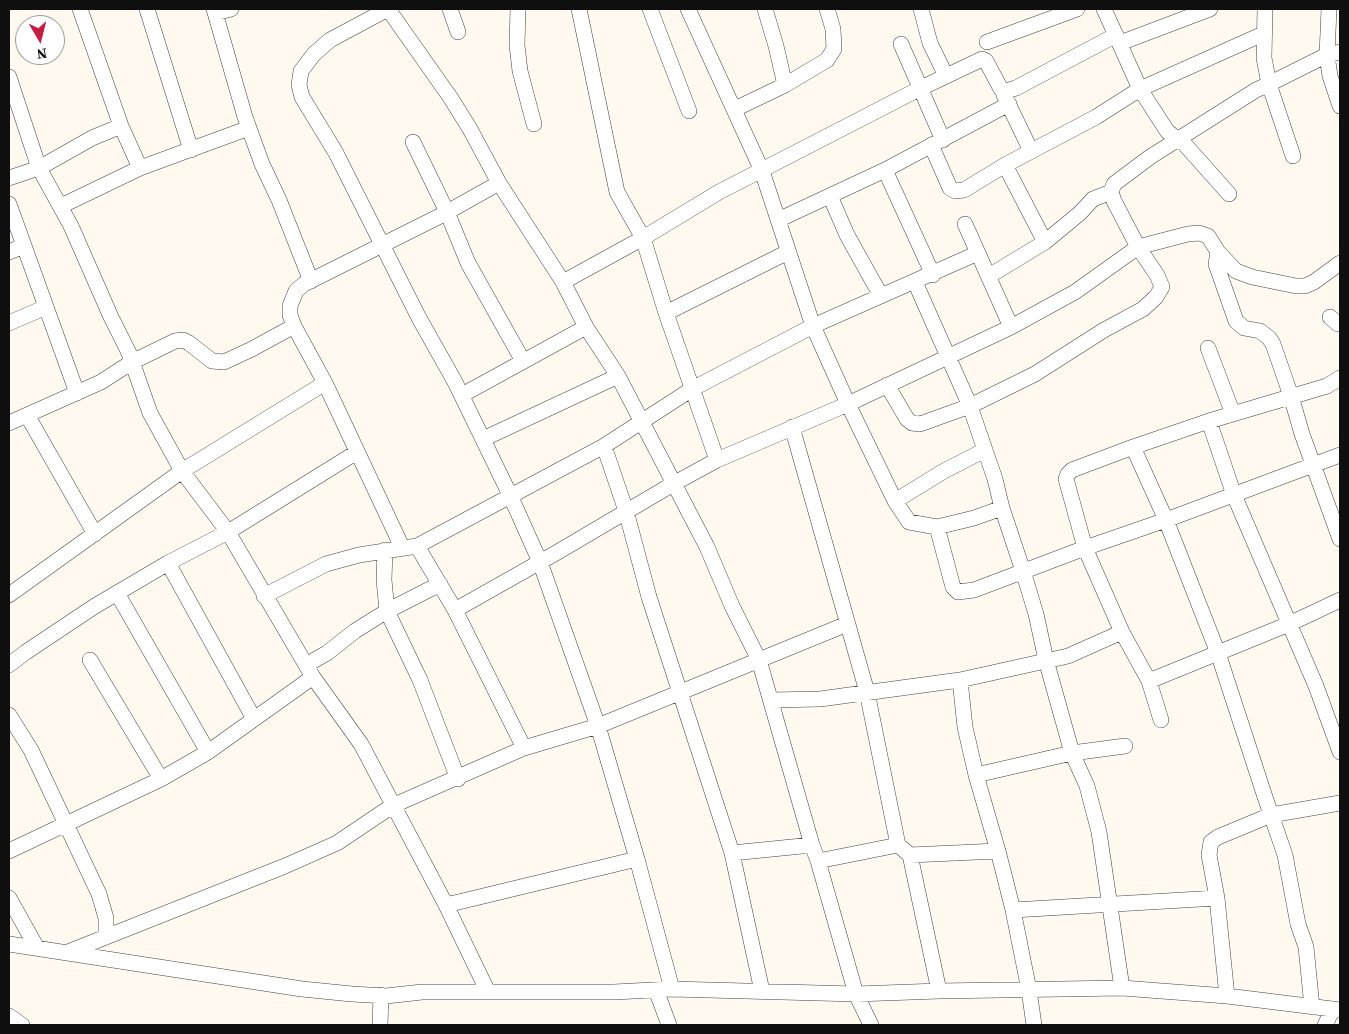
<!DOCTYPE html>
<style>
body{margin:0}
#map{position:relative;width:1349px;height:1034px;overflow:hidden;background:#fff9f0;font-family:"Source Serif 4",serif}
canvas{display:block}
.frame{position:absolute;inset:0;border:10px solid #0f0f0f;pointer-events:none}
.north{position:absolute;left:15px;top:15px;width:50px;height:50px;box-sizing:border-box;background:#fff;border:1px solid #9f9f9f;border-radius:50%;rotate:172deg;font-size:14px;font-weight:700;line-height:20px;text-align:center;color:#0f0f0f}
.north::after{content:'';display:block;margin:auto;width:18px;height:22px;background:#cb1a41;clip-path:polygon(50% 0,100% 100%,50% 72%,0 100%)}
</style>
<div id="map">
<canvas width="1349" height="1034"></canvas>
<div class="frame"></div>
<div class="north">N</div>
</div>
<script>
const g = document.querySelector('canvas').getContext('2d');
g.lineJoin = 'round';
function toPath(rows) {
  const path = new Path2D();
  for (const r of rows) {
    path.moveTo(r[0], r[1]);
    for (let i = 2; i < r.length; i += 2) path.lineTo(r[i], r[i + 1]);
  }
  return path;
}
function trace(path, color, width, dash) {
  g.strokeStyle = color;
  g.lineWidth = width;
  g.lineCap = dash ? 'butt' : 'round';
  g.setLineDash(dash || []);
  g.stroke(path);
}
const street = toPath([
 [80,9,121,126,140,168,249,128],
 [147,9,191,150],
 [214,9,245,117,262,164,279,200,311,281],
 [388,9,450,97,470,129,499,183,563,282,586,327,618,376,707,547,732,606,759,660,812,845,818,861,856,994,871,1025],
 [388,9,330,40,314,54,301,71,299,85,302,97,336,153,419,318,455,382,510,495,540,562,598,726,637,859,672,989],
 [450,9,458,32],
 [518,9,517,45,520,71,534,124],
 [579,9,617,192,643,238,666,313,717,460],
 [650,9,689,111],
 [688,9,762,171,813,326,848,404,895,501,909,522,937,527,974,518,1002,508],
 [765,9,776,46,785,85],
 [921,9,930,43,946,76],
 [1104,9,1140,89,1167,131,1173,136,1180,139,1229,194],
 [1329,9,1327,55,1330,76,1340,106],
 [215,13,231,9],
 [987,42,1077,9],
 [1120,43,1210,9],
 [901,44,943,140],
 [9,77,39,168,71,226,111,317,129,353,150,413,182,471,228,532,313,677,361,744,446,905,488,992],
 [1004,95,1031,151],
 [735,109,785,85,827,60,834,49,833,29,827,9],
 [413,142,447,212,468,263,523,361],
 [931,145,950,188,955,191,964,190,1005,165,1096,117,1140,89,1263,34],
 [1293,156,1269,84,1327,55,1340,52],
 [1005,165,1045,242],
 [885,170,933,275],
 [9,178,39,168,92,138,121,126],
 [830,196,847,235,881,296],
 [9,204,77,393],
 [61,206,140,168],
 [778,220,885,170,1009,104],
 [965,224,1011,327],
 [9,252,24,246],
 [1218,252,1216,264,1236,321,1244,328,1260,331,1269,338,1273,344,1291,396,1302,434,1340,539],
 [989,276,1045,242,1080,213,1093,199,1111,192],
 [563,282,643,238,719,192,919,89,982,59,986,61,1001,89,1006,91,1016,88,1116,35],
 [915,282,970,406,985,450,995,479,1002,508,1023,571,1036,614,1046,660,1072,753,1087,786,1099,832,1122,988],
 [666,313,788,252],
 [1330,317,1338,324,1340,324],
 [9,323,46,307],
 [1208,348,1233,414],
 [887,385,907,419,912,423,920,424,970,406,1035,374,1104,330,1143,309,1156,297,1162,287,1157,275,1138,247,1114,201,1111,192,1114,184,1150,157,1256,90,1269,84,1264,58,1265,9],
 [462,395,586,327],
 [27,415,95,534],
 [1209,421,1234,495,1316,686,1340,752],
 [9,423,101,382,132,362,175,341,183,340,189,343,212,361,224,362,252,349,294,326],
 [792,427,867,692,898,845],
 [483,439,618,376],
 [604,446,626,511,649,597,732,853,762,991],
 [1133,447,1166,520,1218,653,1265,797,1285,855,1298,924,1306,947,1312,1007],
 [895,501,944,471,985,450],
 [937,527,953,587,958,592,974,590,1085,548,1166,520,1340,455],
 [417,546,455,610,524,748],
 [402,547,325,383,294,326,290,315,290,306,296,291,304,284,442,215,499,183],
 [385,550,384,580,387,611,420,680,458,779],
 [168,563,254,719],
 [117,593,208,752],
 [9,595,182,471,325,383],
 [264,596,326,564,359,555,417,546,604,446,692,389,813,326,978,253],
 [455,610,556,553,673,484,717,460,848,404,1011,327,1075,292,1138,247,1188,234,1199,233,1208,236,1218,252,1236,271,1252,277,1296,286,1305,286,1314,282,1340,263],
 [90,660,161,779],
 [9,665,26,652,95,606,168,563,228,532,357,452],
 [306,665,327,653,355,631,387,611,440,584],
 [960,680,965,727,976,775,998,851,1013,910,1029,990,1034,1025],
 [1149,681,1289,624,1340,600],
 [772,700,820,699,960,680,1068,656,1122,632],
 [9,715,31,750,99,894,106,918,106,937],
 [1161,720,1149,681,1122,632,1085,548,1066,479,1068,474,1072,470,1133,447,1209,421,1327,386,1340,378],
 [976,775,1072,753,1125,746],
 [9,851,161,779,208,752,313,677],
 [732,853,812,845],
 [910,855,939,991],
 [818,861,898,845,910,855,998,851],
 [9,898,37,948],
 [446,905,637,859],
 [1013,910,1217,898],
 [9,944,302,989,352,994,386,996,422,992,614,992,672,989,856,994,939,991,1122,988,1227,996,1340,1010],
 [68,952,285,866,337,843,392,806,524,748,598,726,847,624],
 [656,990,669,1025],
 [1227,996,1217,898,1209,855,1211,842,1218,837,1271,815,1340,803],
 [9,1016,22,1025],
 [380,1025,381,995],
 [1325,1025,1333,1009]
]);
trace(street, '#424242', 16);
trace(street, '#fff', 15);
</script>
